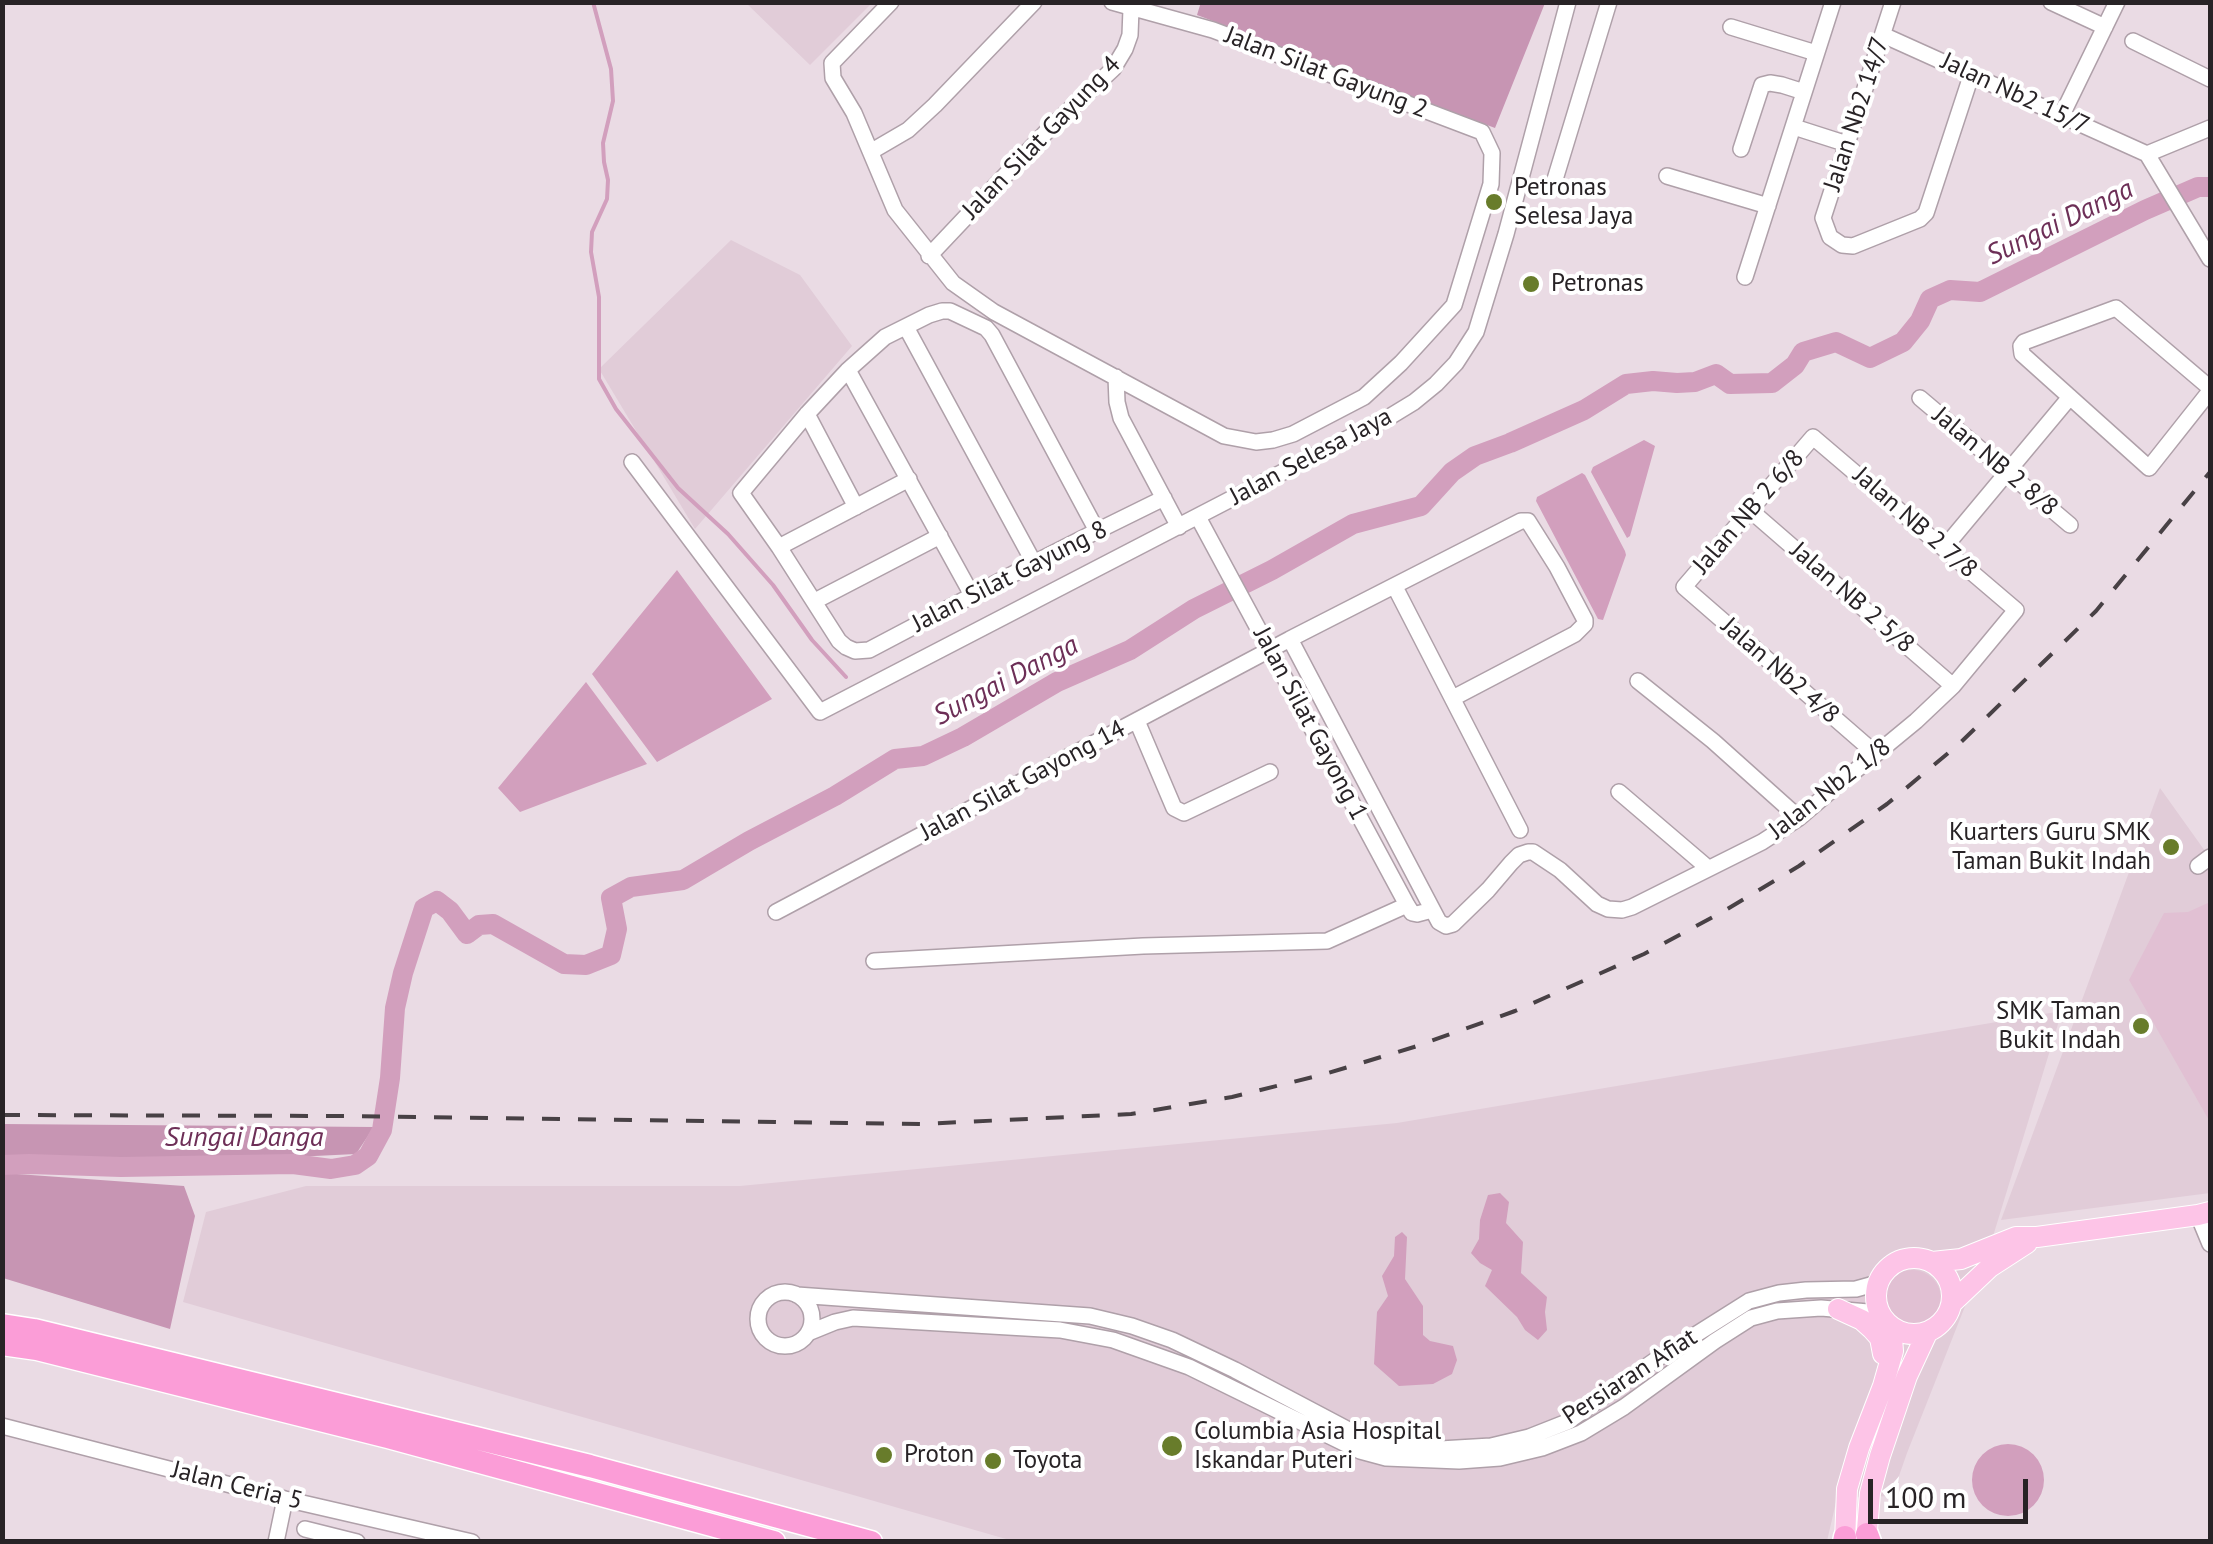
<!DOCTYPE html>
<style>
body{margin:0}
#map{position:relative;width:2213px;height:1544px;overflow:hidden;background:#eadbe4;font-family:"PT Sans",sans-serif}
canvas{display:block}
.frame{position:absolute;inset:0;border:5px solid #282326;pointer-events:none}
.scale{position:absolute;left:1868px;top:1479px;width:160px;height:45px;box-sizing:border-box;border:5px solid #282326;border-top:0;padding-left:12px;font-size:30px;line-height:35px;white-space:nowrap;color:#282326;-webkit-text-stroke:8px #fff;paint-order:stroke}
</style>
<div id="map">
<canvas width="2213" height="1544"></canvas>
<div class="frame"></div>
<div class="scale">100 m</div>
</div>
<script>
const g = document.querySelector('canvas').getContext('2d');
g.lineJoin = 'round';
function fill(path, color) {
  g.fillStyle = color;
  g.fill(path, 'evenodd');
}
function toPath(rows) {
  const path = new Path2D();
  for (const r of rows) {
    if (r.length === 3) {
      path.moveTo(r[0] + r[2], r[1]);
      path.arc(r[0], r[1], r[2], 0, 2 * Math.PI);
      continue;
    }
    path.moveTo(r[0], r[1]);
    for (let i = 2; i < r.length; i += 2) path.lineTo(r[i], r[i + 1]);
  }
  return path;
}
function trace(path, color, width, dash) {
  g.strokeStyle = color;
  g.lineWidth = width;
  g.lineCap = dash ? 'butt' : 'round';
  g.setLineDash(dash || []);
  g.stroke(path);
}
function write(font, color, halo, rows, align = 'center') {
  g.font = font + ' "PT Sans",sans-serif';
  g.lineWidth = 8;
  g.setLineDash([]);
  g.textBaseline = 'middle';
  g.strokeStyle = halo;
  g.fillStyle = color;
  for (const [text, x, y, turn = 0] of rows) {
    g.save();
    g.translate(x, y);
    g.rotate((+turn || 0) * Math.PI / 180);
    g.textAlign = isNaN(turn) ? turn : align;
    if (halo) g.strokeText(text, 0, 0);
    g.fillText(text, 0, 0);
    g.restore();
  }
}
const built = toPath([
 [746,3,872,3,810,65],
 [731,240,800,275,852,346,695,529,599,369],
 [2160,788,2210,858,2210,1193,2001,1220],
 [2062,1011,1994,1233,1907,1453,1892,1496,1837,1498,1827,1541,1013,1541,183,1302,206,1212,306,1186,740,1186,1397,1123]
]);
const green = toPath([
 [2210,902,2210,1122,2129,980,2164,913,2188,912],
 [1912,1299,29]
]);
const forest = toPath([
 [1201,2,1545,2,1545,3,1495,128,1197,15],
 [3,1124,374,1127,356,1154,273,1158,154,1158,3,1156],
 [3,1173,184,1186,195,1216,170,1329,3,1278]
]);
const water = toPath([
 [1644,440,1655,446,1630,536,1627,538,1591,472,1593,467],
 [1582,473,1585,475,1625,551,1626,555,1603,620,1598,619,1536,501,1537,497],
 [677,570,772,699,657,762,592,674],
 [586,682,647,764,520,812,498,788],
 [1500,1193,1509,1202,1506,1223,1523,1242,1521,1273,1547,1297,1545,1312,1547,1330,1538,1340,1525,1330,1517,1317,1485,1286,1492,1270,1480,1263,1471,1253,1479,1239,1480,1220,1488,1195],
 [1402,1232,1407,1237,1405,1279,1423,1306,1423,1335,1430,1341,1453,1346,1457,1360,1452,1374,1433,1384,1399,1386,1374,1364,1377,1312,1388,1296,1382,1276,1394,1256,1395,1237],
 [2008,1480,36]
]);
const stream = toPath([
 [593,2,611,69,613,101,603,143,604,162,608,180,607,199,592,232,591,252,599,297,599,379,616,409,678,488,728,534,773,585,812,640,846,677]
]);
const river = toPath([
 [2,1165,29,1164,121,1167,293,1164,331,1169,355,1165,368,1156,382,1130,390,1078,395,1008,403,973,424,908,437,901,450,911,467,934,479,925,493,924,564,964,586,965,611,955,617,929,611,898,631,887,683,880,749,841,835,796,895,759,923,756,963,737,1057,682,1130,650,1194,609,1272,570,1353,524,1421,506,1452,472,1475,456,1510,443,1584,410,1626,384,1653,381,1677,383,1695,382,1716,374,1730,384,1772,383,1795,365,1803,352,1836,342,1870,358,1903,342,1920,321,1930,299,1950,290,1980,292,2145,210,2198,187,2210,187]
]);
const minor = toPath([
 [891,2,832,63,833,78,854,113,895,210,953,283,994,312,1224,436,1256,442,1273,440,1293,434,1364,397,1401,363,1454,305,1491,184,1492,153,1482,132,1213,30,1112,2],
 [1893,2,1823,218,1830,237,1842,245,1853,246,1920,219,1926,213,1971,76],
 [2051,2,2105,27],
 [1731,27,1816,53],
 [1883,35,2147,154],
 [2133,41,2210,79],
 [2062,115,2117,2],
 [1794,127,1847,144],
 [2210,128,2147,154,2210,259],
 [1741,149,1762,85,1770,83,1782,85,1804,92],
 [872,151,908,130,935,105,1034,2],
 [1667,176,1768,206],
 [1553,186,1609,2],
 [929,256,1050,128,1113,69,1125,49,1130,35,1131,9],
 [1745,277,1833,2],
 [906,327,1034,563],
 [848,370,972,595],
 [1116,377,1117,402,1121,418,1179,527],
 [2210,388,2116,308,2024,342,2021,346,2022,354,2149,468,2210,391],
 [1920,398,2070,525],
 [807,414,856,507],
 [632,462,820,712,1391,416,1414,402,1436,384,1456,363,1476,332,1506,234,1568,2],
 [1750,510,1953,686],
 [1198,517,1407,905,1412,913,1417,914,1432,910],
 [1097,531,992,335,986,328,950,311,942,311,929,315,885,337,848,370,807,414,741,493,779,547,839,641,846,647,855,651,869,650,1034,563,1097,531,1164,498],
 [779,547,909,479],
 [1944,548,2070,397],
 [1395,587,1520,830],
 [815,601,940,536],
 [1290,639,1521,521,1528,521,1557,567,1585,620,1585,624,1575,634,1453,698],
 [1638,681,1713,741,1799,818],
 [1137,721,1174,808,1184,813,1270,772],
 [1619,792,1708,868],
 [2198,866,2210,857],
 [776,912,1290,639,1439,922,1446,926,1453,924,1488,890,1511,863,1519,855,1528,852,1533,852,1560,870,1597,904,1608,909,1622,910,1632,907,1762,842,1799,818,1840,783,1876,754,1916,721,1953,686,2016,610,1813,437,1684,587,1876,754],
 [874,961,1143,946,1327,941,1407,905],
 [2198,1215,2210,1244],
 [785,1319,27],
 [797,1295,1090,1316,1132,1326,1172,1340,1235,1370,1358,1435,1387,1444,1440,1449,1491,1446,1529,1437,1567,1422,1657,1359,1749,1301,1779,1293,1806,1290,1856,1289,1874,1284,1881,1276],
 [808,1333,835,1322,853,1318,1060,1330,1113,1340,1189,1367,1360,1451,1386,1458,1459,1461,1500,1458,1542,1448,1581,1433,1624,1407,1715,1341,1751,1318,1777,1311,1821,1308,1880,1313],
 [2,1426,285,1499,472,1542],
 [305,1529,357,1542],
 [276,1542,285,1499]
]);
const major = toPath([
 [1914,1296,38],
 [1932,1262,1961,1259,2016,1237,2037,1237,2198,1215,2210,1212],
 [1953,1302,1990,1267,2027,1243],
 [1838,1309,1862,1320,1872,1329,1880,1338,1883,1354],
 [1845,1542,1847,1489,1859,1448,1883,1386,1893,1351,1892,1338,1886,1323],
 [1866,1542,1870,1493,1880,1456,1907,1376,1927,1333]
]);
const highway = toPath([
 [2,1325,34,1330,590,1466,871,1542],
 [2,1344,37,1349,388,1437,774,1542],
 [1867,1534,1870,1542],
 [1844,1542,1845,1537]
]);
const rail = toPath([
 [2,1115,338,1116,921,1124,1131,1114,1232,1097,1325,1074,1414,1047,1515,1011,1644,954,1724,911,1799,866,1887,804,1958,745,2096,611,2210,472]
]);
const markers = [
 [1494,202,10,"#687c2b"],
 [1531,284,10,"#687c2b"],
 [2171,847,10,"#687c2b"],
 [2141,1026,10,"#687c2b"],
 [1172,1446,12,"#687c2b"],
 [884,1455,10,"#687c2b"],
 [993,1461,10,"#687c2b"]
];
const streetNames = [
 ["Jalan Silat Gayung 2",1326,73,21],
 ["Jalan Nb2 15/7",2015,94,25],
 ["Jalan Nb2 14/7",1857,114,-72],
 ["Jalan Silat Gayung 4",1042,138,-46],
 ["Jalan Selesa Jaya",1311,457,-28],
 ["Jalan NB 2 8/8",1995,462,40],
 ["Jalan NB 2 6/8",1749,512,-49],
 ["Jalan NB 2 7/8",1915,523,41],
 ["Jalan Silat Gayung 8",1010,577,-27],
 ["Jalan NB 2 5/8",1852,598,41],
 ["Jalan Nb2 4/8",1780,671,41],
 ["Jalan Silat Gayong 1",1310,724,62],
 ["Jalan Silat Gayong 14",1023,781,-28],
 ["Jalan Nb2 1/8",1830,789,-38],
 ["Persiaran Afiat",1630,1377,-33],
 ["Jalan Ceria 5",237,1486,14]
];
const poiNames = [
 ["Petronas",1514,188],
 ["Selesa Jaya",1514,217],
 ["Petronas",1551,284],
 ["Kuarters Guru SMK",2151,833,"right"],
 ["Taman Bukit Indah",2151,862,"right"],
 ["SMK Taman",2121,1012,"right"],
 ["Bukit Indah",2121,1041,"right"],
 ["Columbia Asia Hospital",1194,1432],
 ["Iskandar Puteri",1194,1461],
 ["Proton",904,1455],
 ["Toyota",1013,1461]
];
const waterNames = [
 ["Sungai Danga",2060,223,-26],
 ["Sungai Danga",1006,681,-28],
 ["Sungai Danga",244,1138]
];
fill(built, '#e1ccd8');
fill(green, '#e1c0d3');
fill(forest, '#c795b3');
fill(water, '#d29fbd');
trace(stream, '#d29fbd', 4);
trace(river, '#d29fbd', 20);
trace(minor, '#afa0a9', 18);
trace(major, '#fff', 22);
trace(highway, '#fff', 25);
trace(minor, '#fff', 15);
trace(major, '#fdc4e7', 20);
trace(highway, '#fb9dd7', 22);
trace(rail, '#484145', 4, [18, 18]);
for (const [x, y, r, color] of markers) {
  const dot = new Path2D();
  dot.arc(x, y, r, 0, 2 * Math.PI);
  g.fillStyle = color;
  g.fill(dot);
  trace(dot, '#fff', 4);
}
write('25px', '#282326', '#fff', streetNames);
write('25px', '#282326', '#fff', poiNames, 'left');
write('italic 28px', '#6d2f57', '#fff', waterNames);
</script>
